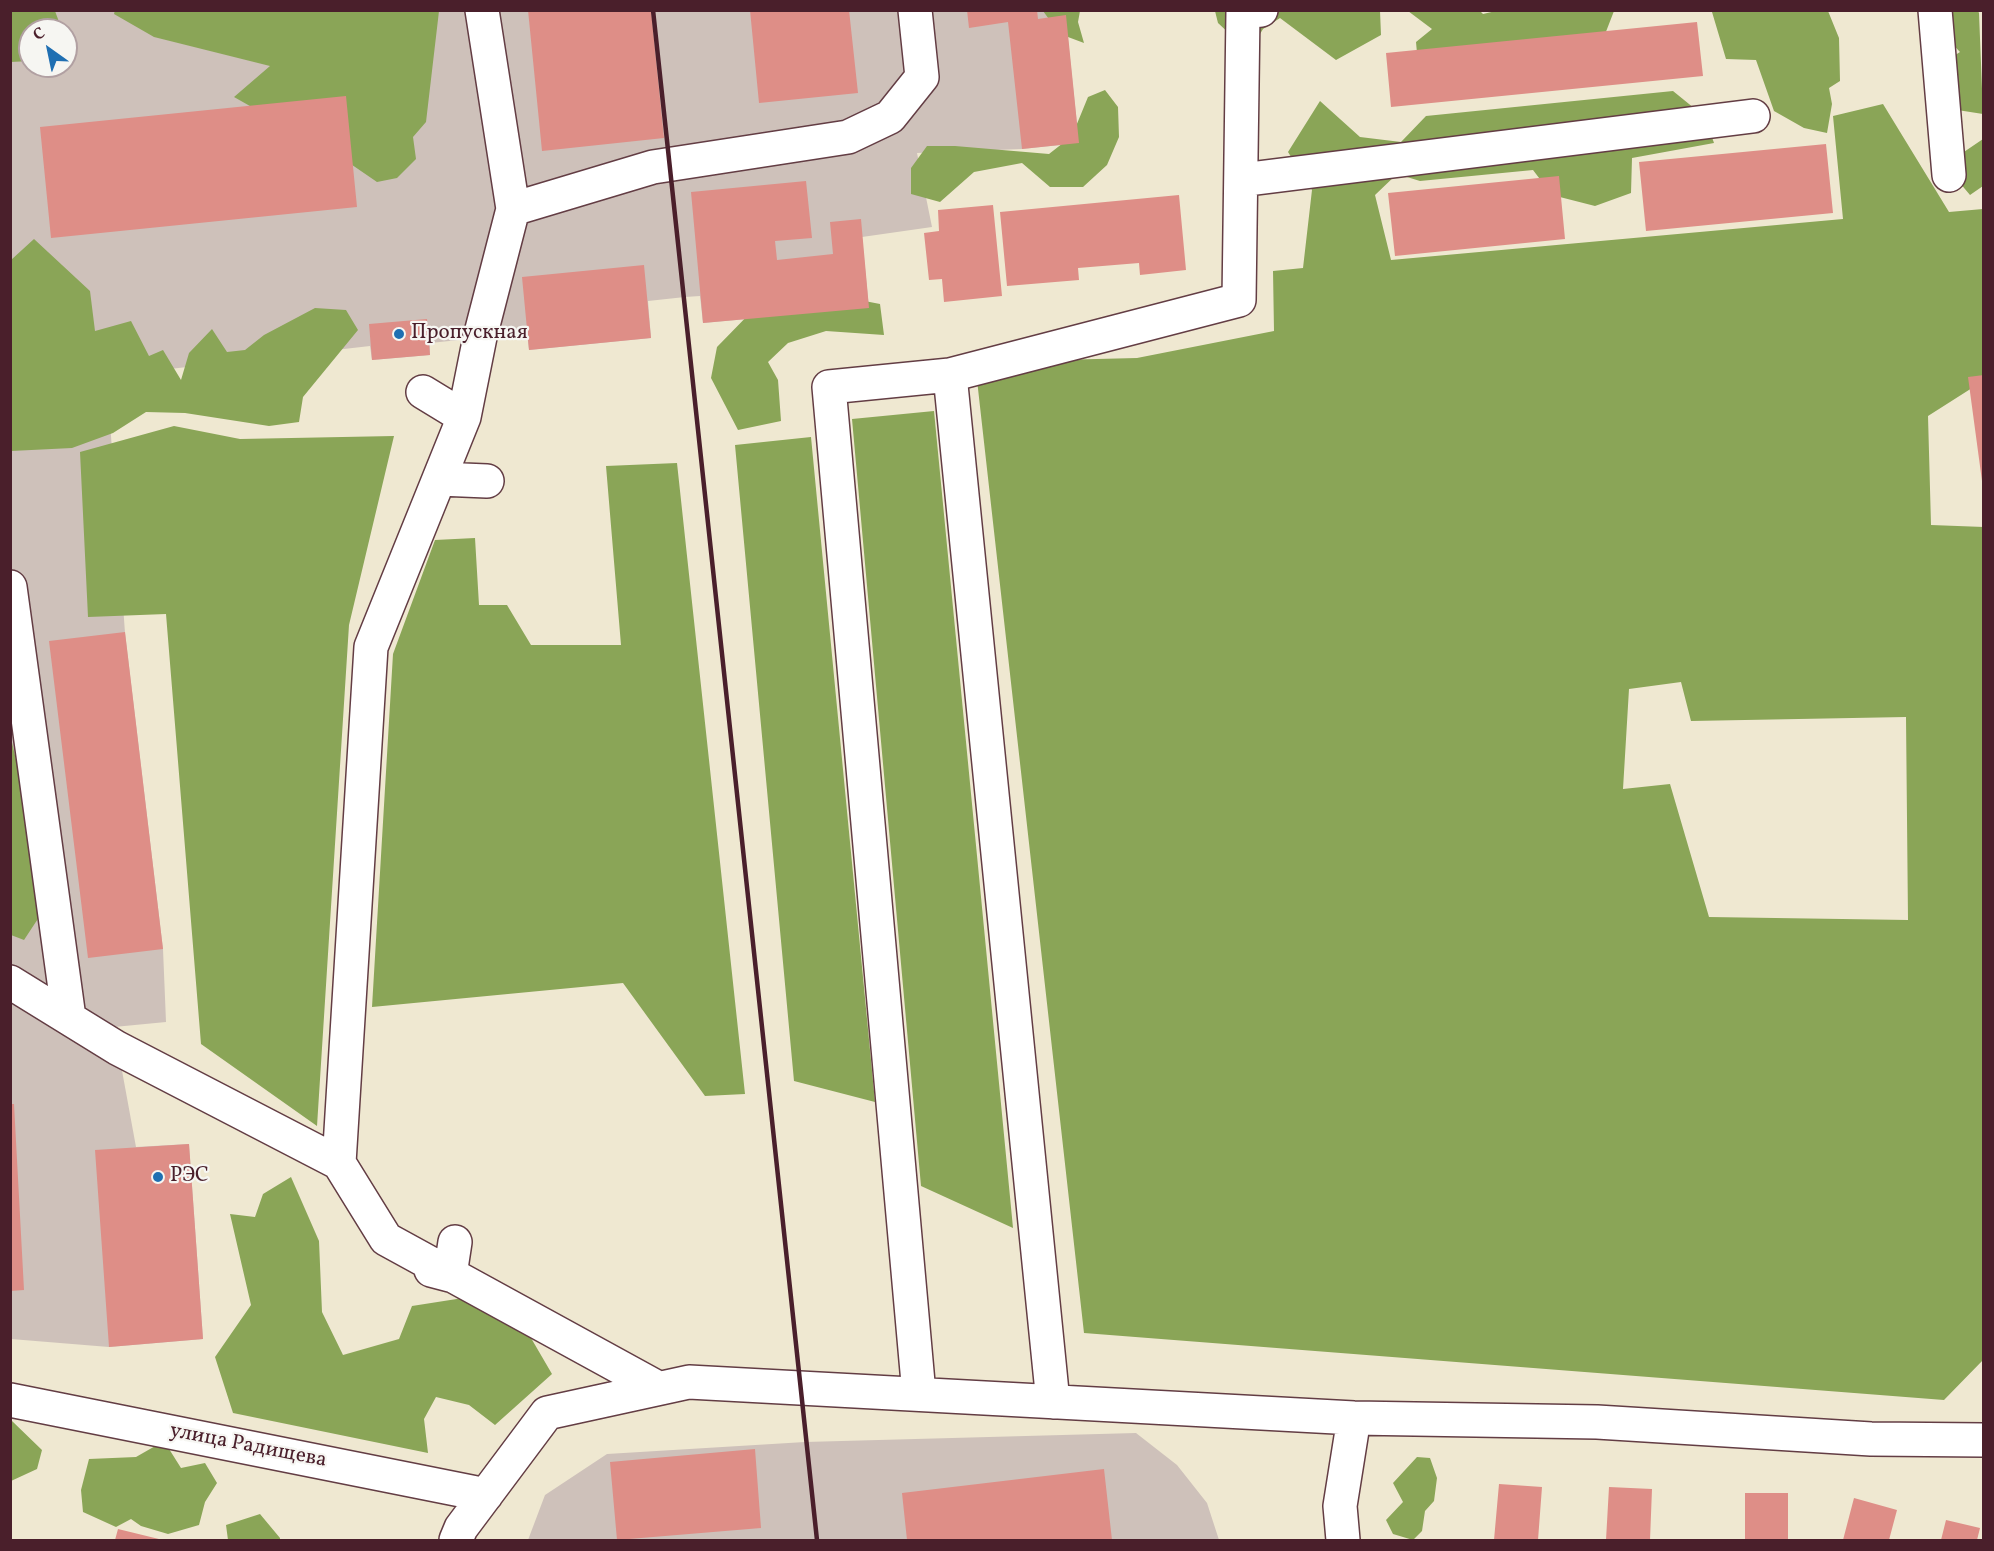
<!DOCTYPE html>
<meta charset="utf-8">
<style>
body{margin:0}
#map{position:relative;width:1994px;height:1551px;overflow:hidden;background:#efe8d1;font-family:Vollkorn,serif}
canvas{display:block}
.frame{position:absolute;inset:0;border:12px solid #4a1f2b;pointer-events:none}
.north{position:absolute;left:18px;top:18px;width:60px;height:60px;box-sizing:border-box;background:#f6f6f2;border:2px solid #b1a0a2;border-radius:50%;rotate:327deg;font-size:16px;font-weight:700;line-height:24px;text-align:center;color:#4a1f2b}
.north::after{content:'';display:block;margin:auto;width:21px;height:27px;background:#1f6fb2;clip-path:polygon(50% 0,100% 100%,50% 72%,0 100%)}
</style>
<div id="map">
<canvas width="1994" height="1551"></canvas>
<div class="frame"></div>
<div class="north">С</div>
</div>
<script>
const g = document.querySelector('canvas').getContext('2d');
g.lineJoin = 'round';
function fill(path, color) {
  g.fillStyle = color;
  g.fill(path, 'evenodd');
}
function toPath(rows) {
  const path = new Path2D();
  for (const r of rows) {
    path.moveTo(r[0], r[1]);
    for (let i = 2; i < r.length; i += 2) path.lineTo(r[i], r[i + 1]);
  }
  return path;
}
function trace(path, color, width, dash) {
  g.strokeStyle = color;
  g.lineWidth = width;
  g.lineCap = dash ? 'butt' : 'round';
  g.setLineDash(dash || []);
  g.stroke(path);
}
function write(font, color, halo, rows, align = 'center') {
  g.font = font + ' Vollkorn,serif';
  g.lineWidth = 4.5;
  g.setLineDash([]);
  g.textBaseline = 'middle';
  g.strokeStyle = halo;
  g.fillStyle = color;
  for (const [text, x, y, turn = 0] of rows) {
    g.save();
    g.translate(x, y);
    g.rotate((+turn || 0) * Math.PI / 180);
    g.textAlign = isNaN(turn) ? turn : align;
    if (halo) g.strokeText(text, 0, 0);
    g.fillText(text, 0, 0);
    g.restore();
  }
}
const industrial = toPath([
 [11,11,1065,11,1079,143,1022,149,917,153,932,227,862,237,869,308,703,323,700,296,685,297,648,301,651,338,529,350,527,333,430,343,430,355,372,360,370,346,13,387,11,386],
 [30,30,66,30,66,66,30,66],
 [110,422,125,633,163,949,166,1022,114,1027,136,1147,189,1144,203,1339,109,1347,11,1339,10,436],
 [1136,1433,1177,1465,1207,1503,1219,1540,528,1540,545,1495,607,1454,805,1442]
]);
const forest = toPath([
 [115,10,439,11,426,122,413,137,416,159,397,178,377,182,342,158,234,97,270,66,154,37,114,14],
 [1479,10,1483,14,1500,10,1614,11,1602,42,1418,64,1416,42,1432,29,1408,11],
 [10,11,55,11,62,30,30,30,30,61,11,62],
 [1043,11,1080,11,1078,22,1084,43,1060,34],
 [1215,11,1380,11,1381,35,1336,60,1280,18,1263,29,1249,52,1218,23],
 [1714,11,1828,11,1839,38,1840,81,1829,88,1832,104,1827,133,1804,128,1774,111,1756,60,1726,59,1712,12],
 [1940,11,1978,11,1979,13,1983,114,1951,109,1932,70,1960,52,1944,35],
 [1105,90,1118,107,1119,137,1107,165,1083,187,1050,187,1022,163,974,172,940,202,911,194,911,168,927,146,955,146,1049,154,1072,136,1088,97],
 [1673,91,1705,117,1714,143,1632,158,1631,193,1595,206,1552,195,1533,170,1420,181,1397,174,1375,195,1391,260,1843,219,1833,116,1883,104,1949,212,1983,209,1983,381,1928,416,1931,525,1984,527,1984,1359,1944,1400,1084,1333,975,362,1137,358,1274,331,1273,271,1303,268,1312,190,1288,152,1320,101,1360,137,1401,142,1426,116],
 [1681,682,1691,721,1906,717,1908,920,1709,917,1670,784,1623,789,1629,689],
 [1983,139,1983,186,1970,195,1954,176,1958,156],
 [34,239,90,291,95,331,131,321,149,356,163,350,181,380,189,353,212,329,227,352,245,350,264,335,315,308,346,310,358,330,303,397,299,422,269,426,185,413,146,412,113,433,72,448,11,451,11,260],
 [844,297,880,304,884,335,826,331,788,343,768,362,778,380,781,421,738,430,711,378,717,347,757,306],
 [934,411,1013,1228,921,1186,852,419],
 [174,426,240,439,394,436,349,625,317,1126,201,1044,166,614,88,617,80,452],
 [811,437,875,1102,794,1081,735,445],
 [677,463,745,1094,705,1096,623,983,372,1007,393,654,435,540,475,538,479,605,507,605,531,645,621,645,606,466],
 [10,734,49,902,24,940,11,935],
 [291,1177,319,1241,322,1312,343,1355,399,1339,412,1306,463,1298,531,1338,552,1374,495,1425,469,1405,436,1397,424,1419,428,1453,233,1413,215,1357,251,1305,230,1214,255,1217,263,1194],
 [12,1421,42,1450,37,1469,11,1481,10,1422],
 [164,1441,181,1468,205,1463,217,1483,205,1502,199,1525,168,1534,141,1526,131,1519,116,1527,83,1512,81,1490,89,1459,136,1457],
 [1417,1457,1430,1458,1437,1478,1434,1501,1425,1511,1422,1531,1413,1540,1393,1534,1386,1520,1403,1502,1393,1483],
 [260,1514,280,1538,280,1540,228,1540,226,1525]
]);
const building = toPath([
 [528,10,651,10,664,138,542,151],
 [750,10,849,10,858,93,759,103],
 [967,10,1037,10,1038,19,1066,15,1079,143,1022,149,1008,22,969,28],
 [1697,22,1703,76,1391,107,1386,53],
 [346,96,357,207,51,238,40,127],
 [1826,144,1833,213,1646,231,1639,162],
 [1559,176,1565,239,1395,256,1388,193],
 [806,181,812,238,775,241,777,260,833,254,830,222,861,219,869,308,703,323,691,192],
 [1179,195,1186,270,1140,275,1139,263,1078,268,1079,280,1007,286,1000,212],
 [993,205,1002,296,944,302,942,279,929,280,924,233,939,231,938,210],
 [644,265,651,338,529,350,522,277],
 [427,319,430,355,372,360,369,324],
 [1984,375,1984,481,1982,481,1968,377],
 [125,632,163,949,88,958,49,641],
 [10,1104,14,1104,24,1290,10,1291],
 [189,1144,203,1339,109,1347,95,1150],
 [755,1449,761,1528,617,1540,610,1462],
 [1104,1469,1112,1540,907,1540,902,1493],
 [1499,1484,1542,1487,1538,1540,1494,1540],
 [1609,1487,1652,1489,1650,1540,1606,1540],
 [1745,1493,1788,1493,1788,1540,1745,1540],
 [1854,1498,1897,1510,1889,1540,1843,1540],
 [1946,1520,1980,1528,1977,1540,1941,1540],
 [118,1529,163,1540,115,1540]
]);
const minor = toPath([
 [1935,10,1949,175],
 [1241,180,1753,116],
 [513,209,653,167,848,137,890,117,922,77,915,10],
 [950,375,1239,300,1243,12,1261,10],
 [423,392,464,417],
 [439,479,487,481],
 [10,587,69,1018],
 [10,982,117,1048,339,1163,386,1239,658,1388],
 [339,1163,371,647,464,417,480,337,513,209,482,10],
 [431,1270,450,1275,455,1242],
 [919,1394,829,387,950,375,1053,1402],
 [10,1400,486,1495],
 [456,1540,461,1528,547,1413,689,1382,1354,1418,1597,1422,1871,1439,1984,1440],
 [1343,1540,1340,1506,1354,1418]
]);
const rail = toPath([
 [653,10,817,1540]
]);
const markers = [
 [399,334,6,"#1f6fb2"],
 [158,1177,6,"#1f6fb2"]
];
const poiNames = [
 ["Пропускная",411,334],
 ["РЭС",170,1177]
];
const streetNames = [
 ["улица Радищева",248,1447,11]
];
fill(industrial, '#cec1ba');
fill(forest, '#8aa557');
fill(building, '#de8e87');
trace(minor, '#633d44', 36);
trace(minor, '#fff', 33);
trace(rail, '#4a1f2b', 4.5);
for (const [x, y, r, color] of markers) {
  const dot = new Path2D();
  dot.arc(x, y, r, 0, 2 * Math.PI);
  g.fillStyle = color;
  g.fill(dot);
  trace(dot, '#f6f6f2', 2);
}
write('21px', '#4a1f2b', '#f6f6f2', poiNames, 'left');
write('21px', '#4a1f2b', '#f6f6f2', streetNames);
</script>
